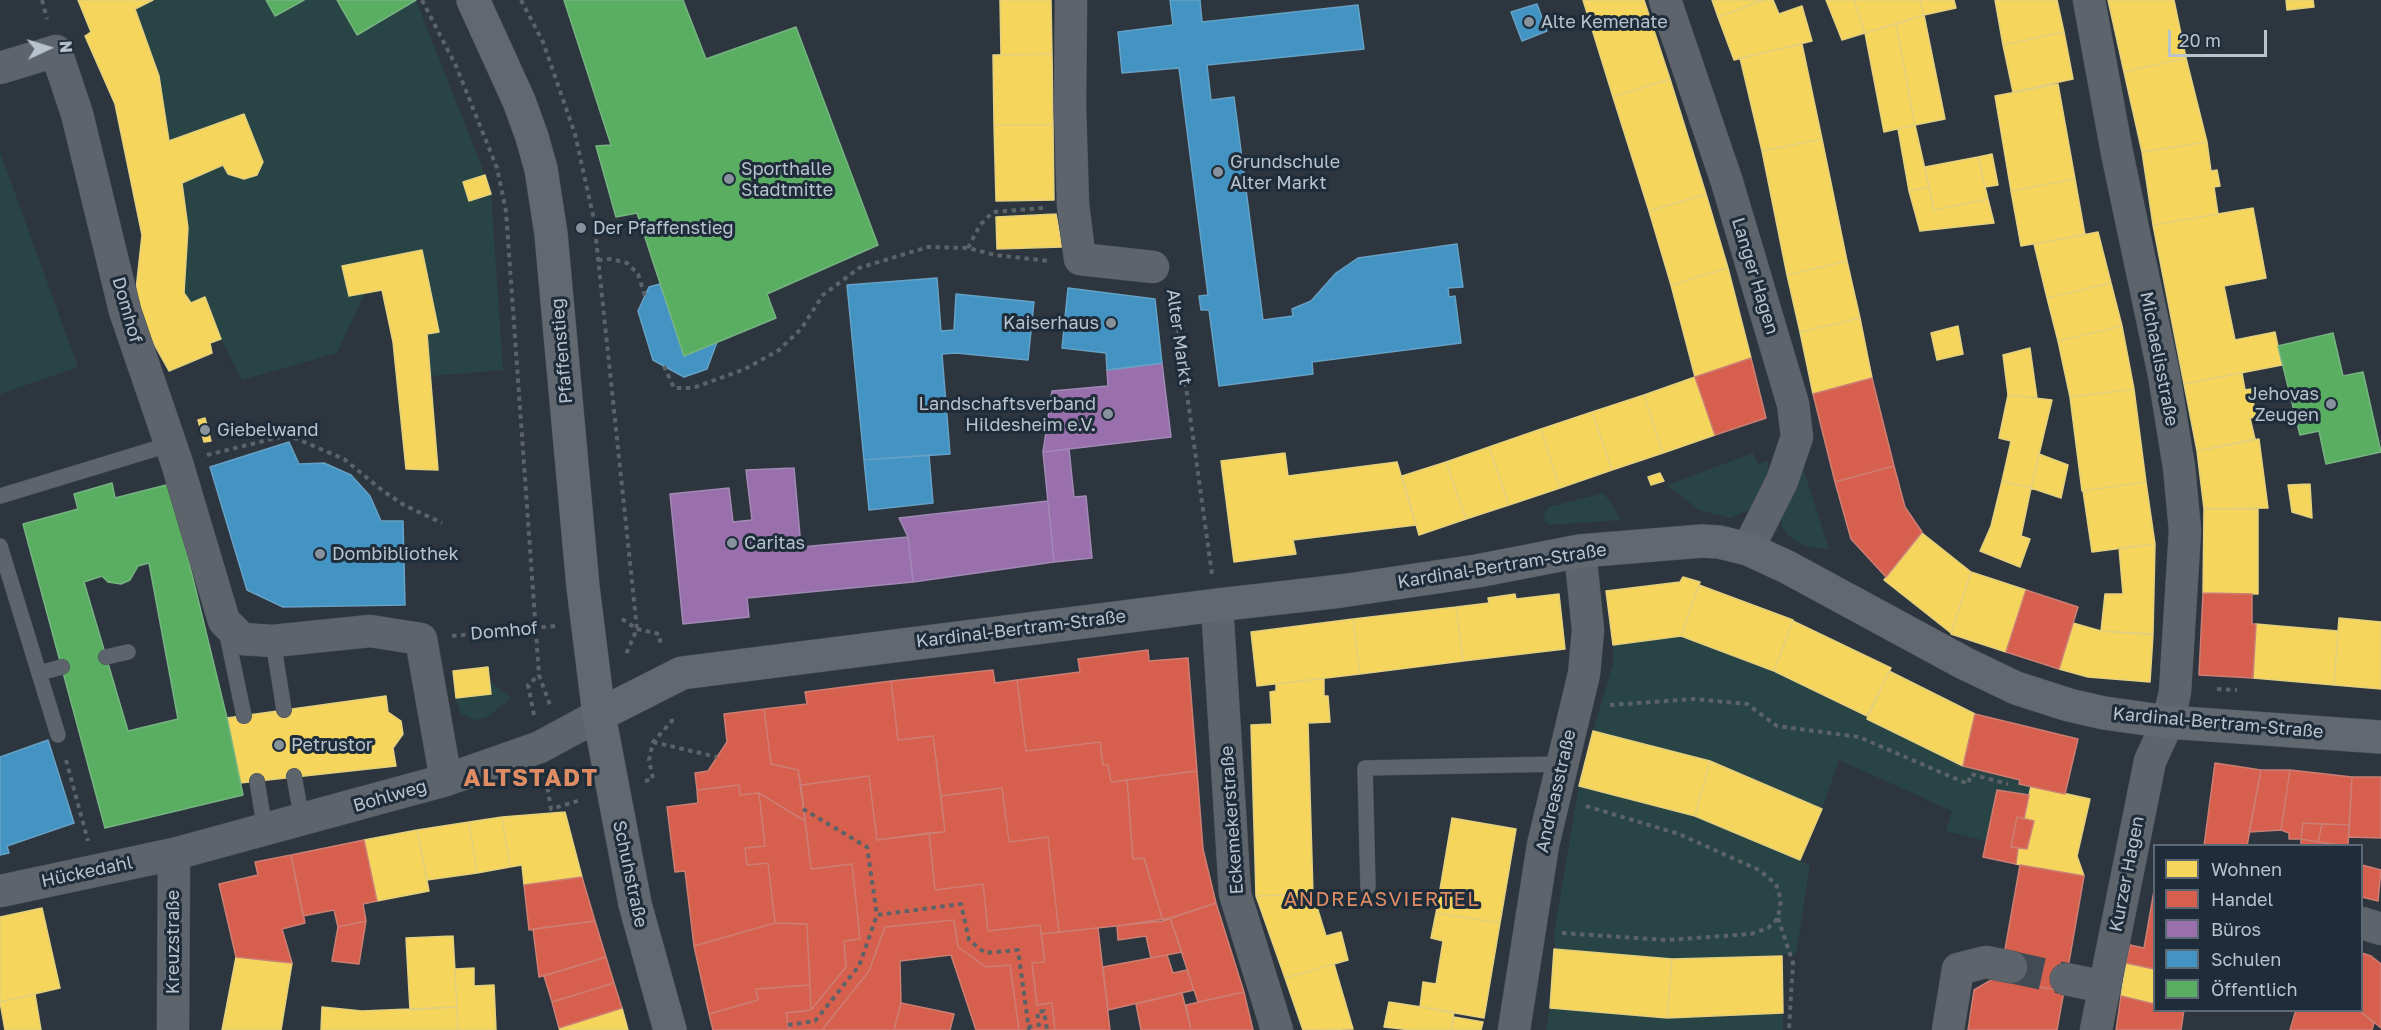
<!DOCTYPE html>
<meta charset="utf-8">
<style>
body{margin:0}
#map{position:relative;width:2381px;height:1030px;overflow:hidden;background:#2d363e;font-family:"Golos Text",sans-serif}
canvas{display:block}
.legend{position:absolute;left:2153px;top:844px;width:210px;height:168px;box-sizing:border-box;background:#1f2d3a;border:2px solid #5c6975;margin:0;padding:8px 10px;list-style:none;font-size:18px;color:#b8c3ce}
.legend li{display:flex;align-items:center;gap:12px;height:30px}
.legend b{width:30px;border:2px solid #5c6975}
.north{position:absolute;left:18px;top:18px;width:60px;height:60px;-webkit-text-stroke:4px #1f2d3a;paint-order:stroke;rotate:86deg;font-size:16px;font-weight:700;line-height:24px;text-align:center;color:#b8c3ce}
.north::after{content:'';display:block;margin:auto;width:21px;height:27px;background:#b8c3ce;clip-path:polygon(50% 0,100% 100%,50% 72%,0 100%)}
.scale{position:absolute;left:2168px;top:30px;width:99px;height:27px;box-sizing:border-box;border:3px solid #b8c3ce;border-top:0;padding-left:8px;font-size:18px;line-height:21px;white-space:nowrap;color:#b8c3ce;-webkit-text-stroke:4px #1f2d3a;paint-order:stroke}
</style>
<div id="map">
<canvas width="2381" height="1030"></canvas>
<ul class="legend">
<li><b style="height:16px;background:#f6d55c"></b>Wohnen</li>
<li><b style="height:16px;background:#d6604d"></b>Handel</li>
<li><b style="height:16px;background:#9970ab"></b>Büros</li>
<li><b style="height:16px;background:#4393c3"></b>Schulen</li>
<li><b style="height:16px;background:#5aae61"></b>Öffentlich</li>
</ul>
<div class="north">N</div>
<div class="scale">20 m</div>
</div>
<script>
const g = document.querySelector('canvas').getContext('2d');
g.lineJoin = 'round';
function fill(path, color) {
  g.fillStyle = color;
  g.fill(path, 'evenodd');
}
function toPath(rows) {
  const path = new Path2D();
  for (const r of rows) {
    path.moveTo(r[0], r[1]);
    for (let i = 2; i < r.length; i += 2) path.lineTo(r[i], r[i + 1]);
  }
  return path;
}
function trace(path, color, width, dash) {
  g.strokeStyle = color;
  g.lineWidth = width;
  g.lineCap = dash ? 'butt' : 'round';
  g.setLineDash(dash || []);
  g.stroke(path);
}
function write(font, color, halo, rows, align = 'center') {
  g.font = font + ' "Golos Text",sans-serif';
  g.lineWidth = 6;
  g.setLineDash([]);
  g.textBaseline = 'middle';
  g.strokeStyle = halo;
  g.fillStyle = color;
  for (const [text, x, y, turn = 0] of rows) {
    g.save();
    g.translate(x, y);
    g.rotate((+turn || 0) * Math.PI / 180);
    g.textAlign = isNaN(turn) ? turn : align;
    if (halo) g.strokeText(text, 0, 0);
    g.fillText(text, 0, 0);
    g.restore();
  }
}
const green = toPath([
 [153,0,266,0,275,16,304,0,337,0,357,34,416,0,485,175,463,182,469,200,491,194,503,370,430,376,427,334,438,332,421,250,342,266,349,296,365,293,337,353,242,380,221,339,205,297,191,303,184,293,188,228,182,183,223,165,228,174,244,179,257,175,263,162,243,114,169,141,159,76,135,9],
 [0,152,78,367,0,394],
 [1753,453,1758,464,1768,461,1768,480,1751,509,1730,518,1699,510,1667,485],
 [1802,464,1829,550,1809,547,1797,542,1788,535,1782,526,1782,504],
 [1604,493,1621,520,1550,525,1545,522,1544,513,1549,507],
 [1681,636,1774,671,1963,766,2020,780,2019,784,2031,786,2029,795,1997,790,1986,841,1946,831,1952,811,1839,760,1822,809,1710,761,1593,731,1613,664,1613,645],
 [490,682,511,698,486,718,476,720,461,714,456,698,491,694],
 [1579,786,1695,816,1810,865,1796,954,1672,959,1555,949,1554,933],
 [1550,1008,1667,1018,1783,1013,1783,1030,1546,1030]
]);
const homes = toPath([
 [78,0,153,0,135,9,159,76,169,141,244,114,263,162,257,175,244,179,228,174,223,165,182,183,188,228,184,293,191,303,205,297,221,339,210,343,212,353,169,371,134,308,142,235,115,104,85,36,91,32,78,0],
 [1000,0,1051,0,1052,54,1001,55,1000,0],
 [1583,0,1644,0,1670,79,1613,97,1583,0],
 [1712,0,1764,0,1718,17,1712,0],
 [1764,0,1773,0,1779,14,1802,6,1812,41,1734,60,1718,17,1764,0],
 [1826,0,1854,0,1865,33,1842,40,1826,0],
 [1854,0,1920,0,1924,15,1865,33,1854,0],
 [1920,0,1954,0,1956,8,1924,15,1920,0],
 [1995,0,2057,0,2064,32,2003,45,1995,0],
 [2108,0,2174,0,2186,58,2124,72,2108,0],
 [2286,0,2313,0,2314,7,2287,10,2286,0],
 [1924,15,1945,119,1915,125,1896,24,1924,15],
 [1896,24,1915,125,1884,132,1865,33,1896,24],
 [2064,32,2073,79,2013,92,2003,45,2064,32],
 [1802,44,1822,139,1762,151,1740,58,1802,44],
 [1052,54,1053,125,994,125,993,55,1052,54],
 [2186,58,2207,142,2142,152,2124,72,2186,58],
 [1670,79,1706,194,1649,211,1613,97,1670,79],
 [2058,84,2075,179,2011,191,1995,96,2058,84],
 [994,125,1053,125,1054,200,996,201,994,125],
 [1915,125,1929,187,1909,191,1898,129,1915,125],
 [1822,139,1847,261,1787,275,1762,151,1822,139],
 [2207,142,2211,171,2217,170,2220,186,2214,187,2218,214,2153,225,2142,152,2207,142],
 [1992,154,1998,185,1985,187,1978,157,1992,154],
 [1978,157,1988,199,1934,210,1925,167,1978,157],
 [485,175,491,194,469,201,463,182,485,175],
 [2075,179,2085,235,2021,246,2011,191,2075,179],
 [1929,187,1934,210,1988,199,1994,223,1920,231,1909,191,1929,187],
 [1706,194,1728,268,1671,285,1649,211,1706,194],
 [2253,208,2266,278,2224,286,2235,340,2275,332,2282,365,2184,384,2153,225,2253,208],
 [1056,214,1062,247,997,249,996,217,1056,214],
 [2098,232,2111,283,2047,298,2034,244,2098,232],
 [422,250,439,332,427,334,438,470,406,469,393,342,382,290,349,296,342,266,422,250],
 [1847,261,1860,318,1800,332,1787,275,1847,261],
 [1728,268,1751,358,1695,377,1671,285,1728,268],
 [2111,283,2122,326,2058,341,2047,298,2111,283],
 [1860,318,1872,378,1813,394,1800,332,1860,318],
 [1958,326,1963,354,1937,360,1931,333,1958,326],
 [2122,326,2134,389,2070,397,2058,341,2122,326],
 [2030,348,2037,398,2008,395,2003,355,2030,348],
 [2242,373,2245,390,2251,389,2256,417,2250,418,2255,439,2197,451,2184,384,2242,373],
 [1695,377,1715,435,1663,453,1644,395,1695,377],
 [2134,389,2146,482,2082,491,2070,397,2134,389],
 [1644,395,1663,453,1612,470,1592,412,1644,395],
 [2008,395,2052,400,2031,488,2002,481,2011,441,1999,438,2008,395],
 [1592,412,1612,470,1560,488,1541,429,1592,412],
 [205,418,211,441,204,442,198,420,205,418],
 [1541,429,1560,488,1509,505,1489,447,1541,429],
 [2259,439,2268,508,2204,509,2197,451,2259,439],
 [1489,447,1509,505,1466,519,1446,462,1489,447],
 [1285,453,1288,476,1397,462,1416,525,1293,540,1296,554,1234,562,1221,461,1285,453],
 [2039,454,2068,465,2061,498,2031,488,2039,454],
 [1446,462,1466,519,1419,535,1402,476,1446,462],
 [1660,473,1664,481,1651,485,1648,477,1660,473],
 [2002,481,2031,488,2021,536,2030,539,2020,567,1980,551,1991,526,2002,481],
 [2146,482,2155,544,2092,552,2083,491,2146,482],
 [2310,484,2312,518,2292,512,2288,485,2310,484],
 [2204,509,2258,509,2258,594,2203,593,2204,509],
 [1922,533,1971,572,1951,633,1884,580,1922,533],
 [2155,544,2153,634,2101,631,2105,594,2123,594,2119,548,2155,544],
 [1971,572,2026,590,2006,652,1951,634,1971,572],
 [1683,577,1700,582,1681,636,1613,645,1606,591,1680,582,1683,577],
 [1699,585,1793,620,1774,671,1681,636,1699,585],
 [1515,594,1516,599,1559,594,1565,649,1463,661,1456,607,1489,603,1488,598,1515,594],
 [1456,607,1463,661,1360,674,1353,619,1456,607],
 [2339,618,2381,622,2381,689,2334,685,2339,618],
 [1353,619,1360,674,1257,686,1251,632,1353,619],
 [1793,621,1891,668,1867,716,1774,671,1793,621],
 [2073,623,2101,631,2153,635,2150,682,2088,677,2059,669,2073,623],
 [2256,624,2338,631,2334,685,2253,678,2256,624],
 [488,667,491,694,456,698,453,671,488,667],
 [1889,671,1975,714,1963,766,1867,719,1889,671],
 [1324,678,1324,696,1328,696,1330,722,1308,723,1313,894,1256,896,1251,725,1272,724,1270,692,1276,691,1276,684,1324,678],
 [386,696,388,712,401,721,403,734,393,748,396,766,240,783,227,718,386,696],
 [1593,731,1710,761,1695,816,1579,786,1593,731],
 [1710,761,1822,809,1800,860,1695,816,1710,761],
 [2031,786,2090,799,2077,856,2084,876,2016,864,2018,848,2027,849,2034,821,2024,819,2031,786],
 [565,812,582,877,524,885,522,865,510,867,502,817,565,812],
 [502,817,510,867,477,873,469,822,502,817],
 [1452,818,1516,829,1500,923,1436,913,1452,818],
 [469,822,477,873,427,880,417,830,469,822],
 [417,830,429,891,377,901,364,840,417,830],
 [1313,894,1326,936,1341,932,1348,960,1285,978,1256,896,1313,894],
 [42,908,60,988,0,1002,0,917,42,908],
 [1436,913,1500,923,1484,1018,1420,1007,1423,982,1436,984,1443,941,1431,938,1436,913],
 [453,936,457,1007,410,1010,406,938,453,936],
 [1554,949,1672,959,1667,1018,1550,1008,1554,949],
 [1782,956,1783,1013,1667,1018,1672,959,1782,956],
 [236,957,292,963,281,1030,222,1030,236,957],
 [2126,963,2154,969,2154,1004,2121,996,2126,963],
 [1334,964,1353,1029,1303,1030,1285,978,1334,964],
 [474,968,474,986,494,985,496,1030,458,1030,455,969,474,968],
 [35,994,41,1030,5,1030,0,1002,35,994],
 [1389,1002,1454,1012,1451,1030,1411,1030,1384,1027,1389,1002],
 [322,1007,362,1011,457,1007,458,1030,321,1030,322,1007],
 [622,1008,628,1030,560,1030,559,1028,622,1008],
 [1454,1017,1483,1022,1481,1030,1451,1030,1454,1017]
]);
const shops = toPath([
 [1751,358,1766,418,1715,435,1695,377,1751,358],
 [1872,378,1894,466,1835,482,1813,394,1872,378],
 [1894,466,1905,507,1922,532,1886,577,1851,539,1835,482,1894,466],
 [2026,590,2078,607,2059,669,2006,652,2026,590],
 [2203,593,2252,594,2252,624,2256,624,2253,678,2199,675,2203,593],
 [1148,650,1149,661,1188,658,1197,771,1111,782,1108,765,1103,765,1100,742,1026,751,1017,680,1080,672,1078,659,1148,650],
 [993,670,995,683,1017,680,1026,751,1100,742,1103,765,1108,765,1111,782,1127,780,1133,859,1144,858,1163,921,1059,932,1048,837,1009,842,1002,788,941,796,933,736,898,740,891,681,993,670],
 [891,681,898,740,933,736,945,832,877,840,869,776,801,785,798,770,771,764,764,709,807,704,805,692,891,681],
 [764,709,771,764,798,770,805,821,759,793,740,795,739,785,697,790,695,773,708,771,727,742,724,714,764,709],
 [1975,714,2078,739,2065,794,2019,784,2020,780,1963,766,1975,714],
 [2215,763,2261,770,2247,846,2204,846,2215,763],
 [2261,770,2290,770,2281,830,2249,832,2261,770],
 [2290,770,2352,777,2349,825,2303,823,2301,839,2289,839,2289,833,2281,830,2290,770],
 [1197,771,1203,849,1216,903,1163,921,1144,858,1133,859,1127,780,1197,771],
 [869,776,877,840,929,833,935,890,983,884,988,931,1040,925,1045,962,1032,963,1037,1005,1052,1003,1055,1030,1019,1030,1010,965,986,967,958,947,954,920,885,927,869,971,822,1030,789,1030,786,1013,811,1010,846,967,844,941,860,939,852,864,811,869,801,785,869,776],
 [2352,777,2381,777,2381,838,2349,837,2352,777],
 [739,785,740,795,759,793,765,846,745,848,747,865,768,863,775,923,694,946,685,871,675,872,667,807,698,803,697,790,739,785],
 [1002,788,1009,842,1048,837,1059,932,1041,934,1040,925,988,931,983,884,935,890,929,833,945,832,941,796,1002,788],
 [1997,790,2029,795,2024,819,2017,817,2011,847,2018,848,2016,864,1983,857,1997,790],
 [759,793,805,821,811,869,852,864,860,939,844,941,846,967,811,1010,807,924,775,923,768,863,747,865,745,848,765,846,759,793],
 [2017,817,2034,821,2027,849,2011,847,2017,817],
 [2303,823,2322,824,2318,842,2301,839,2303,823],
 [2322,824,2349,825,2348,846,2318,842,2322,824],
 [2301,839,2318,842,2345,846,2301,846,2301,839],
 [364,840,377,901,363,904,366,921,338,927,334,910,303,916,291,855,364,840],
 [291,855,305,923,282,929,292,963,236,957,219,884,258,875,255,862,291,855],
 [2020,865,2084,876,2064,991,2008,982,2004,955,2020,865],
 [2362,865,2381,870,2378,901,2362,897,2362,865],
 [582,877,595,921,529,930,524,885,582,877],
 [2154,891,2154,969,2126,963,2130,945,2144,948,2154,891],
 [1216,903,1244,992,1198,1002,1170,918,1216,903],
 [1170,918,1182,952,1151,958,1146,936,1118,940,1117,926,1170,918],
 [954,920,958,947,986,967,1010,965,1019,1030,976,1030,951,955,900,961,901,1003,894,1030,822,1030,869,971,885,927,954,920],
 [366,921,359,964,332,961,338,927,366,921],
 [595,921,606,957,539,977,533,929,595,921],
 [775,923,807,924,810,985,756,989,758,1000,709,1014,694,946,775,923],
 [1098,928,1110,1030,1055,1030,1052,1003,1037,1005,1032,963,1045,962,1041,934,1098,928],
 [2362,953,2371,956,2381,964,2381,1028,2359,1010,2362,1010,2362,953],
 [1167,955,1173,973,1187,970,1194,990,1108,1010,1103,967,1167,955],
 [606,957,614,983,552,1002,544,976,606,957],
 [1993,979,2064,991,2057,1030,1968,1030,1974,990,1993,979],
 [614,983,622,1008,559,1028,552,1002,614,983],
 [810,985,811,1010,786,1013,789,1030,713,1030,709,1014,758,1000,756,989,810,985],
 [1244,992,1253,1030,1191,1030,1186,1005,1244,992],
 [1182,993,1191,1030,1141,1030,1136,1004,1182,993],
 [2121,996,2154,1004,2154,1010,2184,1010,2181,1030,2116,1030,2121,996],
 [901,1003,954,1014,950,1030,894,1030,901,1003],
 [2296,1010,2359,1010,2374,1023,2372,1030,2290,1030,2296,1010]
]);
const offices = toPath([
 [1162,363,1171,437,1043,452,1052,391,1108,386,1107,370,1162,363],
 [1069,449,1074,497,1086,496,1092,558,1054,562,1043,452,1069,449],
 [794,468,801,547,908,537,913,582,747,598,749,617,683,624,670,494,729,488,733,522,752,520,746,470,794,468],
 [1048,501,1054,562,913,582,908,537,899,518,1048,501]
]);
const schools = toPath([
 [1170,0,1200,0,1202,22,1358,5,1364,49,1207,65,1211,100,1234,97,1263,320,1293,316,1292,309,1311,301,1336,273,1358,258,1457,244,1463,287,1448,288,1449,297,1455,296,1461,343,1312,362,1313,374,1219,386,1209,310,1201,310,1199,296,1208,295,1179,68,1122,73,1118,32,1173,25,1170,0],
 [1537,4,1547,31,1522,41,1511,12,1537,4],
 [937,278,941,331,954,330,956,294,1034,302,1028,360,956,353,942,354,950,454,864,460,847,285,937,278],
 [660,284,684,356,717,342,707,369,684,377,653,360,638,311,649,287,660,284],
 [1068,288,1155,299,1162,363,1107,370,1106,353,1062,348,1068,288],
 [289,442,299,464,324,463,351,475,370,496,381,521,403,521,405,605,283,607,247,590,210,467,289,442],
 [929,455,933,503,869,510,864,460,929,455],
 [48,740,74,823,7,846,9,853,0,855,0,757,48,740]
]);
const public = toPath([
 [266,0,304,0,275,16,266,0],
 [337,0,416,0,357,35,337,0],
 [564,0,683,0,706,59,796,27,878,245,767,294,776,318,684,356,637,213,616,217,596,146,611,145,564,0],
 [2333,333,2343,376,2363,372,2381,452,2326,464,2319,431,2300,435,2278,346,2333,333],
 [112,483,115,498,170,484,227,718,243,795,105,828,23,524,78,509,74,494,112,483],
 [149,563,178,719,128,731,84,582,102,576,108,582,121,584,130,580,138,566,149,563]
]);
const streetTunnel = toPath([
 [2011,967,2066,979]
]);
const path = toPath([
 [42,0,47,19],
 [422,0,456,66,497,168,506,211,539,675,550,705],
 [521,0,543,42,575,134,594,220,637,629,626,654],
 [968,248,980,225,993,212,1043,208],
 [598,260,611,259,627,263,638,274,645,296],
 [1173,293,1212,574],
 [664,366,674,388,693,388,745,369,779,350,801,329,823,295,859,268,928,247,968,248,995,255,1049,261],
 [207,455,288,435,344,459,383,491,404,505,442,523],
 [622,619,637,629,659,634,661,646],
 [452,636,555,626],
 [2217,689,2237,690],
 [1610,705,1694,699,1747,704,1777,726,1859,737,1968,784,1971,774,2008,784],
 [534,715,528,685,539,675],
 [653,742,717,757],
 [66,760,88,841],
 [570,766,576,785],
 [546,779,551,809,581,800],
 [645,781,653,779,649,760,653,742,672,721,671,716],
 [803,809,867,847,877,915,961,904,969,940,985,953,1018,950,1029,1030],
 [1778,918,1793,963,1789,1030],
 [1562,933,1667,940,1751,934,1768,928,1778,918,1781,900,1776,884,1759,870,1679,834,1586,806],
 [788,1025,815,1021,859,966,877,915],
 [1028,1027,1039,1025,1037,1012,1044,1011,1047,1030]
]);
const lane = toPath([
 [0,496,171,444],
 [0,546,58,735],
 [226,630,244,716],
 [273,641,284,710],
 [106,657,128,652],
 [39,673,62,667],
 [294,776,302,820],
 [257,781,265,830],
 [1368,887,1365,768,1562,764]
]);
const street = toPath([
 [1071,0,1070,107,1073,205,1080,259,1153,267],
 [1665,0,1727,182,1793,404,1797,437,1782,481,1748,549],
 [2089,0,2117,153,2164,375,2179,467,2185,530,2175,692,2168,722,2150,761,2096,1030],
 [0,68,56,51,77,114,125,311,177,463,224,621,242,639,273,641,370,631,421,639,446,780],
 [1217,605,1235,894,1277,1030],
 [0,891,174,854,446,780,540,747,599,715],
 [2362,923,2381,929],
 [2066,979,2104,987],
 [173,1030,174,854],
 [1514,1030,1543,845,1584,674,1588,630,1580,551],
 [1948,1030,1958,969,1986,962,2011,967]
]);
const secondary = toPath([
 [473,0,519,101,532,137,541,169,551,234,583,587,599,715,635,904,670,1030],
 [599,715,682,673,1217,605,1341,591,1477,571,1580,551,1702,541,1719,542,1748,549,1787,567,1964,663,2016,688,2069,705,2104,713,2168,722,2381,737]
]);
const markers = [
 [1529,22,6,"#87929c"],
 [1218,172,6,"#87929c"],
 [729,179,6,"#87929c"],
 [581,228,6,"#87929c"],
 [1111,323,6,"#87929c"],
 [2331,404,6,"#87929c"],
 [1108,414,6,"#87929c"],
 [205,430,6,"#87929c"],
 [732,543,6,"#87929c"],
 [320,554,6,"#87929c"],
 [279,745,6,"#87929c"]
];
const poiNames = [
 ["Alte Kemenate",1541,22],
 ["Grundschule",1230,162],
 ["Alter Markt",1230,183],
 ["Sporthalle",741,169],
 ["Stadtmitte",741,190],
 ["Der Pfaffenstieg",593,228],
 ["Kaiserhaus",1099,323,"right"],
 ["Jehovas",2319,394,"right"],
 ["Zeugen",2319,415,"right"],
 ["Landschaftsverband",1096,404,"right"],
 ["Hildesheim e.V.",1096,425,"right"],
 ["Giebelwand",217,430],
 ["Caritas",744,543],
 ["Dombibliothek",332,554],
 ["Petrustor",291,745]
];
const streetNames = [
 ["Langer Hagen",1755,276,73],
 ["Domhof",127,310,74],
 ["Alter Markt",1179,337,82],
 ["Pfaffenstieg",562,351,-95],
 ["Michaelisstraße",2159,359,79],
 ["Kardinal-Bertram-Straße",1502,566,-9],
 ["Kardinal-Bertram-Straße",1021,629,-7],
 ["Domhof",504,631,-5],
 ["Kardinal-Bertram-Straße",2218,723,5],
 ["Andreasstraße",1556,791,-77],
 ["Bohlweg",390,796,-16],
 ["Eckemekerstraße",1232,820,-94],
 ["Hückedahl",87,872,-12],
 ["Schuhstraße",630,874,78],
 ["Kurzer Hagen",2127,874,-79],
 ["Kreuzstraße",173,942,-90]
];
const neighbourhoodNames = [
 ["ANDREASVIERTEL",1382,900]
];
const districtNames = [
 ["ALTSTADT",531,778]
];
fill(green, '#294445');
fill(homes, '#f6d55c');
trace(homes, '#e3d07e', 1.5);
fill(shops, '#d6604d');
trace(shops, '#cd7e74', 1.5);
fill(offices, '#9970ab');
trace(offices, '#a289b6', 1.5);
fill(schools, '#4393c3');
trace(schools, '#66a1c6', 1.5);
fill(public, '#5aae61');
trace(public, '#76b482', 1.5);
trace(streetTunnel, '#424b54', 32, [32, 16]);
trace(lane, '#4c5258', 16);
trace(street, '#4c5258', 33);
trace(secondary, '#4c5258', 34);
trace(path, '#5c6368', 4, [4.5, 4.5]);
trace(lane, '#5e646b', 15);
trace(street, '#5e646b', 32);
trace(secondary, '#626870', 33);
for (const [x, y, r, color] of markers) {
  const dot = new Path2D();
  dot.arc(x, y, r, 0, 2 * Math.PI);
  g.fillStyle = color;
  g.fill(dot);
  trace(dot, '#1f2d3a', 2);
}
write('18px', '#b8c3ce', '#1f2d3a', poiNames, 'left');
write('18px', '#b8c3ce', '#1f2d3a', streetNames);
g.letterSpacing = '1.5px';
write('20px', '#de8c63', '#1f2d3a', neighbourhoodNames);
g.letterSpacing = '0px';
g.letterSpacing = '1.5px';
write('bold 24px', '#de8c63', '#1f2d3a', districtNames);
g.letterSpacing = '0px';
</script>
